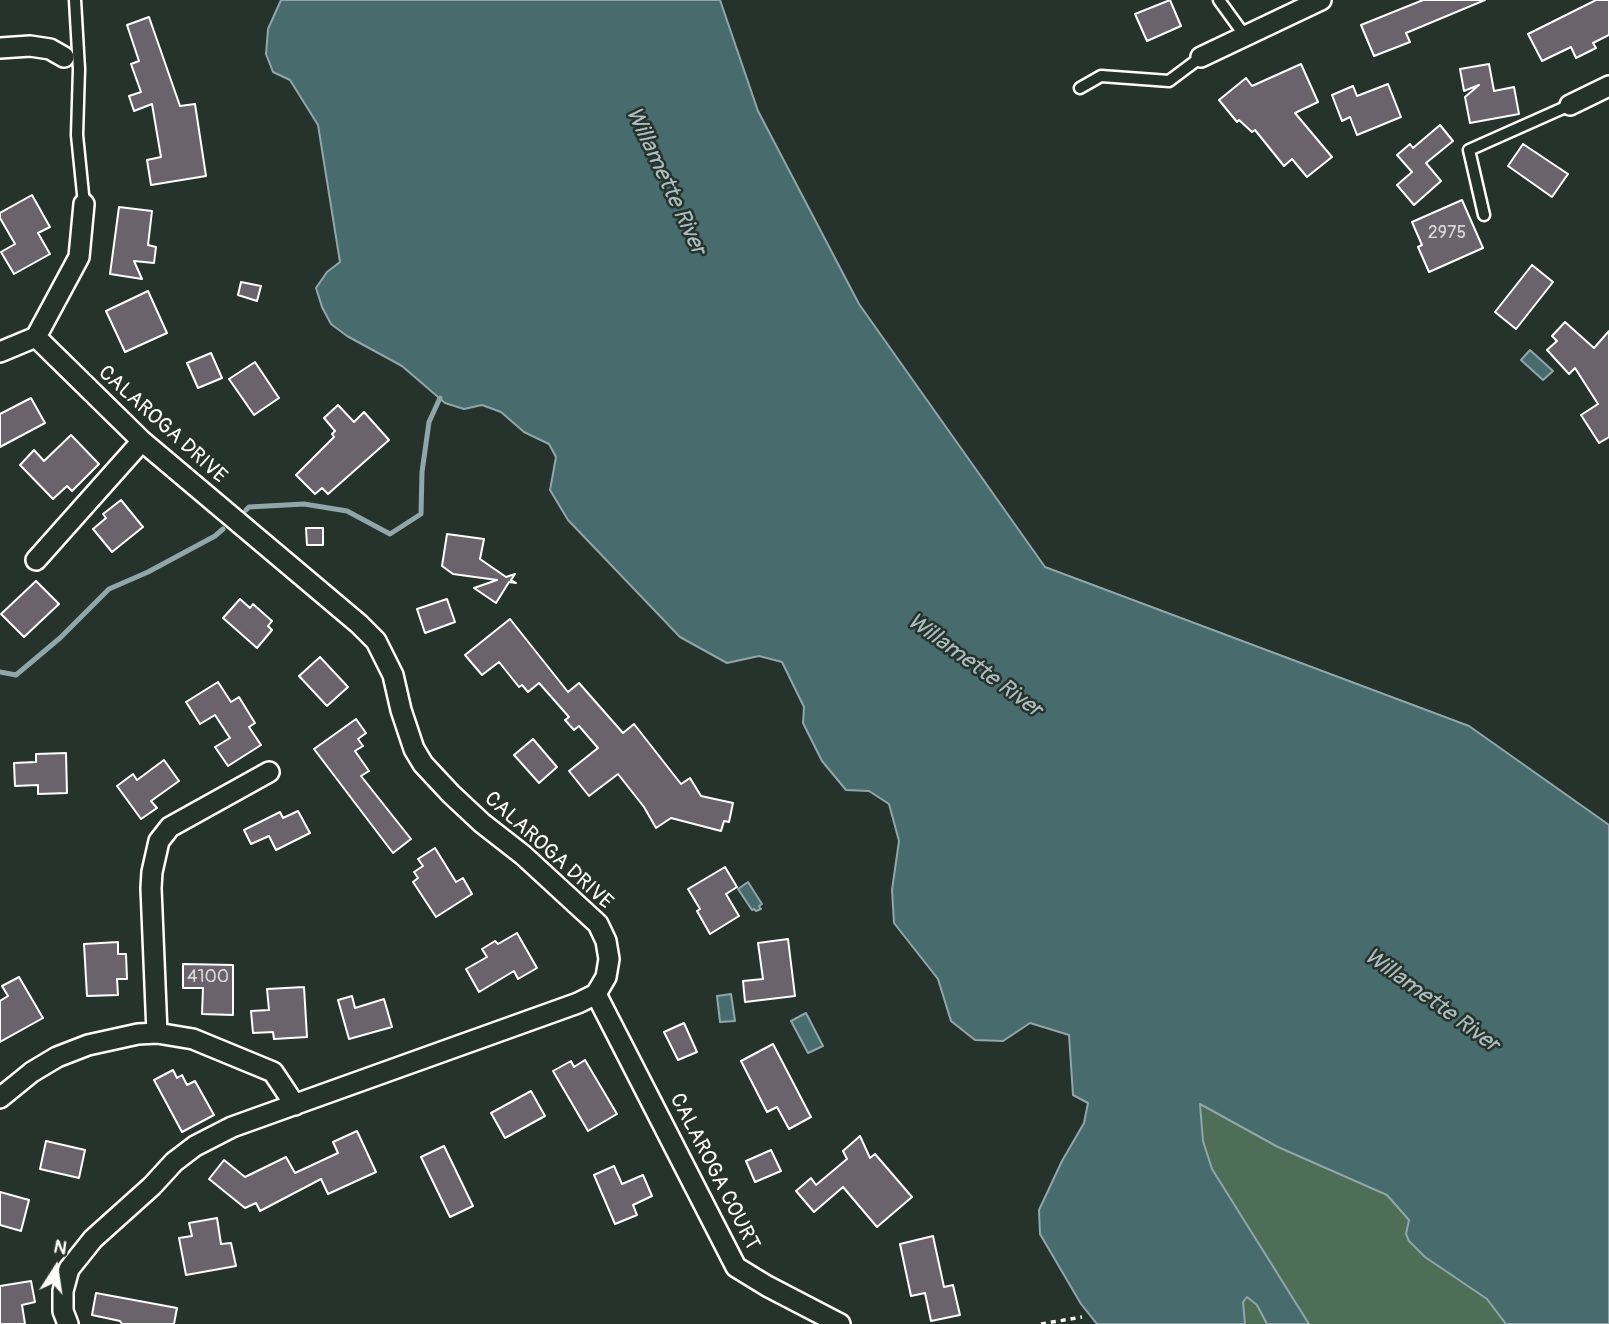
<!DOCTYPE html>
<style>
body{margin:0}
#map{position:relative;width:1609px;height:1324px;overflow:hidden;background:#26332d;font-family:Pangolin,sans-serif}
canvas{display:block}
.north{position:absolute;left:21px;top:1233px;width:70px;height:70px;-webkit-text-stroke:5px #26332d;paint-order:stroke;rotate:12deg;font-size:19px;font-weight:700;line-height:28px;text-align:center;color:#fff}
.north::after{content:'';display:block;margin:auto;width:24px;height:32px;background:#fff;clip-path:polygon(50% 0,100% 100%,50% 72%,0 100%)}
</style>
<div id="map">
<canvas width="1609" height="1324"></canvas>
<div class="north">N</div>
</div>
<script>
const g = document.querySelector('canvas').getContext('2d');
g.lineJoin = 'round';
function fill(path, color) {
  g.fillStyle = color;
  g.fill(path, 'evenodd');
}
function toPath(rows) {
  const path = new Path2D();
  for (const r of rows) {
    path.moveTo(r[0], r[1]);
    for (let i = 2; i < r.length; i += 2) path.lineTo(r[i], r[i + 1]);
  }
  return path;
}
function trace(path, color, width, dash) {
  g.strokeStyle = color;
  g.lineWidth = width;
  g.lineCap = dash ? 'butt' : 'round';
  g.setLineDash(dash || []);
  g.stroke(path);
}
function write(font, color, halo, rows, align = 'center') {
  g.font = font + ' Pangolin,sans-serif';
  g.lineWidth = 5;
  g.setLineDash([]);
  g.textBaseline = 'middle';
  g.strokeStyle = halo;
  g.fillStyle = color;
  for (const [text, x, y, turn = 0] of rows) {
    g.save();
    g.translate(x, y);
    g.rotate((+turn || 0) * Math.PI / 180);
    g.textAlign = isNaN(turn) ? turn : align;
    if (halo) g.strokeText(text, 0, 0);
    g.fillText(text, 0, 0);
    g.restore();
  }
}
const green = toPath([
 [1200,1104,1278,1147,1387,1195,1409,1220,1406,1234,1425,1257,1487,1299,1506,1324,1309,1324,1212,1169,1203,1141],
 [1247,1297,1257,1305,1267,1324,1245,1324,1243,1302]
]);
const water = toPath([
 [281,0,720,0,758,111,859,304,1045,567,1469,726,1609,825,1609,1324,1506,1324,1487,1299,1425,1257,1409,1241,1406,1234,1409,1220,1387,1195,1278,1147,1200,1104,1203,1141,1212,1169,1309,1324,1267,1324,1257,1305,1247,1297,1243,1302,1245,1324,1097,1324,1081,1304,1040,1234,1039,1210,1062,1161,1084,1123,1088,1103,1073,1095,1069,1035,1030,1023,1003,1041,975,1040,951,1021,938,979,894,923,892,890,899,841,889,804,869,791,846,790,822,761,803,723,804,707,782,662,759,656,727,663,680,637,568,520,550,490,556,457,549,444,524,432,501,412,482,405,464,409,445,403,402,366,347,336,331,324,322,307,316,288,327,272,340,262,318,125,290,80,273,72,266,54,268,29,281,0],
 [1530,350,1553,371,1543,380,1521,360,1530,350],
 [748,882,762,904,759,906,761,909,756,911,754,909,752,910,738,889,748,882],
 [731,994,735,1021,720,1022,717,996,731,994],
 [806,1013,823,1046,808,1053,791,1021,806,1013]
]);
const stream = toPath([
 [246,510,249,507,304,504,347,511,390,534,421,514,422,472,429,422,440,398],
 [0,672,16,675,60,638,109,589,148,572,215,536,223,529]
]);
const building = toPath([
 [1170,0,1181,26,1147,41,1135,14,1170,0],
 [1423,0,1485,0,1406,33,1410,42,1374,56,1361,25,1423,0],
 [1596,0,1609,0,1609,35,1593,43,1596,48,1576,58,1571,47,1542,61,1528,34,1596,0],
 [149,17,180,106,195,104,206,176,151,185,147,160,161,157,152,104,134,111,129,96,141,92,131,64,139,61,127,25,149,17],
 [1301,64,1318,102,1295,113,1332,157,1307,177,1292,159,1284,166,1255,130,1252,132,1239,120,1237,122,1219,100,1246,78,1252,86,1301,64],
 [1489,64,1494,91,1514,87,1519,114,1470,123,1465,97,1479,85,1464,91,1460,69,1489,64],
 [1388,84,1401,117,1357,135,1350,117,1342,121,1332,95,1353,86,1357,96,1388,84],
 [1440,125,1453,141,1426,163,1441,181,1414,205,1397,185,1412,172,1397,155,1410,144,1413,148,1440,125],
 [1523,144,1568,174,1552,197,1508,166,1523,144],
 [32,195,50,227,38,233,50,254,14,274,1,252,15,244,0,218,0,213,32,195],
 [1462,200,1483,248,1429,272,1418,247,1422,245,1412,222,1462,200],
 [119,207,152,211,148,245,156,247,154,263,134,261,142,279,110,274,119,207],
 [1532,265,1553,282,1516,329,1495,312,1532,265],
 [241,282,261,286,257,301,238,295,241,282],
 [148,291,167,333,125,352,106,311,148,291],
 [1565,322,1594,348,1609,331,1609,437,1599,443,1581,415,1598,404,1575,368,1569,374,1547,350,1557,341,1552,336,1565,322],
 [211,353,222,378,198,388,187,363,211,353],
 [255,362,279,398,254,415,229,379,255,362],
 [31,398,45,423,0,447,0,414,31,398],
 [338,405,354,422,364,412,389,440,328,494,322,488,315,494,296,475,334,437,332,434,335,431,324,418,338,405],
 [71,435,99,464,72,491,67,486,53,499,20,465,34,450,44,461,71,435],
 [121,500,143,527,112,552,93,529,106,518,103,514,121,500],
 [306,528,323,528,323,545,307,545,306,528],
 [447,534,484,539,480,559,506,577,515,574,511,580,516,583,509,582,496,603,474,588,497,580,453,574,442,566,447,534],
 [36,581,59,604,24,637,1,614,36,581],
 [240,599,250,608,253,604,272,621,268,626,272,630,257,648,223,618,240,599],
 [447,599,455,622,425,633,417,609,447,599],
 [510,619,568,692,579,683,623,733,634,724,681,784,690,778,701,796,733,803,729,822,724,821,721,831,671,818,656,828,644,807,618,774,589,796,569,771,598,748,579,726,574,730,565,720,569,717,539,683,528,692,522,685,519,687,499,662,482,675,465,655,510,619],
 [320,657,348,687,327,706,299,676,320,657],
 [218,682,231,702,239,697,255,723,249,727,261,745,228,766,215,747,230,738,215,715,200,724,186,702,218,682],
 [356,719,366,733,358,739,363,746,355,751,369,771,361,776,411,839,393,853,314,749,356,719],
 [533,739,557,767,539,783,514,755,533,739],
 [66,753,67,793,38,794,38,785,15,786,14,763,36,762,36,754,66,753],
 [164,760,179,781,151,801,157,808,141,819,117,786,133,774,137,780,164,760],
 [298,811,310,833,276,850,269,836,251,844,244,830,280,812,283,818,298,811],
 [435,848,456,882,463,878,472,894,436,917,413,882,418,878,414,872,423,866,418,859,435,848],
 [725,867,737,887,726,894,739,916,710,934,697,911,700,909,688,889,725,867],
 [517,933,537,968,518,979,514,971,479,992,466,969,487,957,482,949,495,941,498,944,517,933],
 [788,939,795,996,745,1002,743,981,763,979,758,943,788,939],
 [118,942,118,954,126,954,127,979,117,979,118,995,87,996,84,944,118,942],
 [183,964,233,965,233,1015,202,1014,203,988,183,988,183,964],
 [19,977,43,1018,0,1042,0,1001,8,996,2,986,19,977],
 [304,987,307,1037,274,1039,273,1032,253,1033,251,1011,269,1010,267,989,304,987],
 [352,996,355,1008,384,999,392,1027,349,1039,338,1000,352,996],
 [684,1023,697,1052,678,1060,664,1032,684,1023],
 [773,1044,811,1117,789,1129,777,1107,767,1112,741,1061,773,1044],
 [585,1060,617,1114,588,1131,553,1071,571,1061,574,1067,585,1060],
 [173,1070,177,1078,182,1075,187,1085,195,1081,214,1115,182,1132,154,1080,173,1070],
 [531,1091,545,1116,505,1138,491,1113,531,1091],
 [357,1131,376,1172,328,1194,321,1179,260,1211,256,1203,245,1208,209,1179,224,1160,245,1177,286,1157,295,1173,338,1153,333,1142,357,1131],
 [860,1136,870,1158,875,1154,912,1197,877,1227,843,1187,814,1212,796,1191,811,1178,816,1185,847,1159,843,1151,860,1136],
 [46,1141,85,1150,79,1178,40,1169,46,1141],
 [444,1146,473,1206,450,1217,421,1157,444,1146],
 [771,1150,781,1171,755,1182,746,1161,771,1150],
 [614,1166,622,1184,643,1175,652,1196,633,1205,637,1215,615,1224,594,1175,614,1166],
 [0,1192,29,1200,21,1231,0,1225,0,1192],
 [217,1218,221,1244,231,1243,236,1266,186,1275,179,1238,192,1236,189,1223,217,1218],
 [933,1236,944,1287,953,1285,960,1315,931,1321,925,1293,911,1296,900,1244,933,1236],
 [31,1281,35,1302,22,1305,25,1324,0,1324,0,1286,31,1281],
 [96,1293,177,1308,174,1324,122,1324,120,1321,92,1315,96,1293]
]);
const path = toPath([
 [1041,1324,1082,1317]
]);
const service = toPath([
 [75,0,79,69,77,135,84,204],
 [1219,0,1245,36],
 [1080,88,1101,76,1169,81,1201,57],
 [1484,215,1469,150,1570,105]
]);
const minor = toPath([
 [0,48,30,46,50,49,64,57],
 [1201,57,1321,0],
 [1570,105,1609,86],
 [36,337,142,441,359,624,376,641,393,675,401,710,414,749,423,764,451,794,482,823,523,855,598,924,606,941,609,959,606,977,596,994,578,1003,232,1127,195,1146,174,1162,152,1186,93,1239,69,1269,63,1291,63,1311,68,1324],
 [36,337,79,257,84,204],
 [0,352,36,337],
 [36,560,142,441],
 [596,994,736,1267,767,1286,840,1324],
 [157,1033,151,888,152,872,159,841,170,827,269,772],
 [0,1098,32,1072,57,1057,88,1045,138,1034,157,1033,193,1039,273,1072,295,1105]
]);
const numberNames = [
 ["2975",1447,233],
 ["4100",208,977]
];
const streetNames = [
 ["CALAROGA DRIVE",162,425,42],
 ["CALAROGA DRIVE",548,851,42],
 ["CALAROGA COURT",714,1172,63]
];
const waterNames = [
 ["Willamette River",665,181,65],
 ["Willamette River",974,666,36],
 ["Willamette River",1431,1001,36]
];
fill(green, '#4f6e58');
fill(water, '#486b6e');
trace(water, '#91a6a8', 2);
trace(stream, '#91a6a8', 5);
fill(building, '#6a636c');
trace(building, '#fff', 2);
trace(service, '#fff', 15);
trace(minor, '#fff', 24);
trace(path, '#fff', 3.5, [5, 5]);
trace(service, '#26332d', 10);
trace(minor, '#26332d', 19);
write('18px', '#dad8da', null, numberNames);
write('21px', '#fff', '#26332d', streetNames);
write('italic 23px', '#adbcbe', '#26332d', waterNames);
</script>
